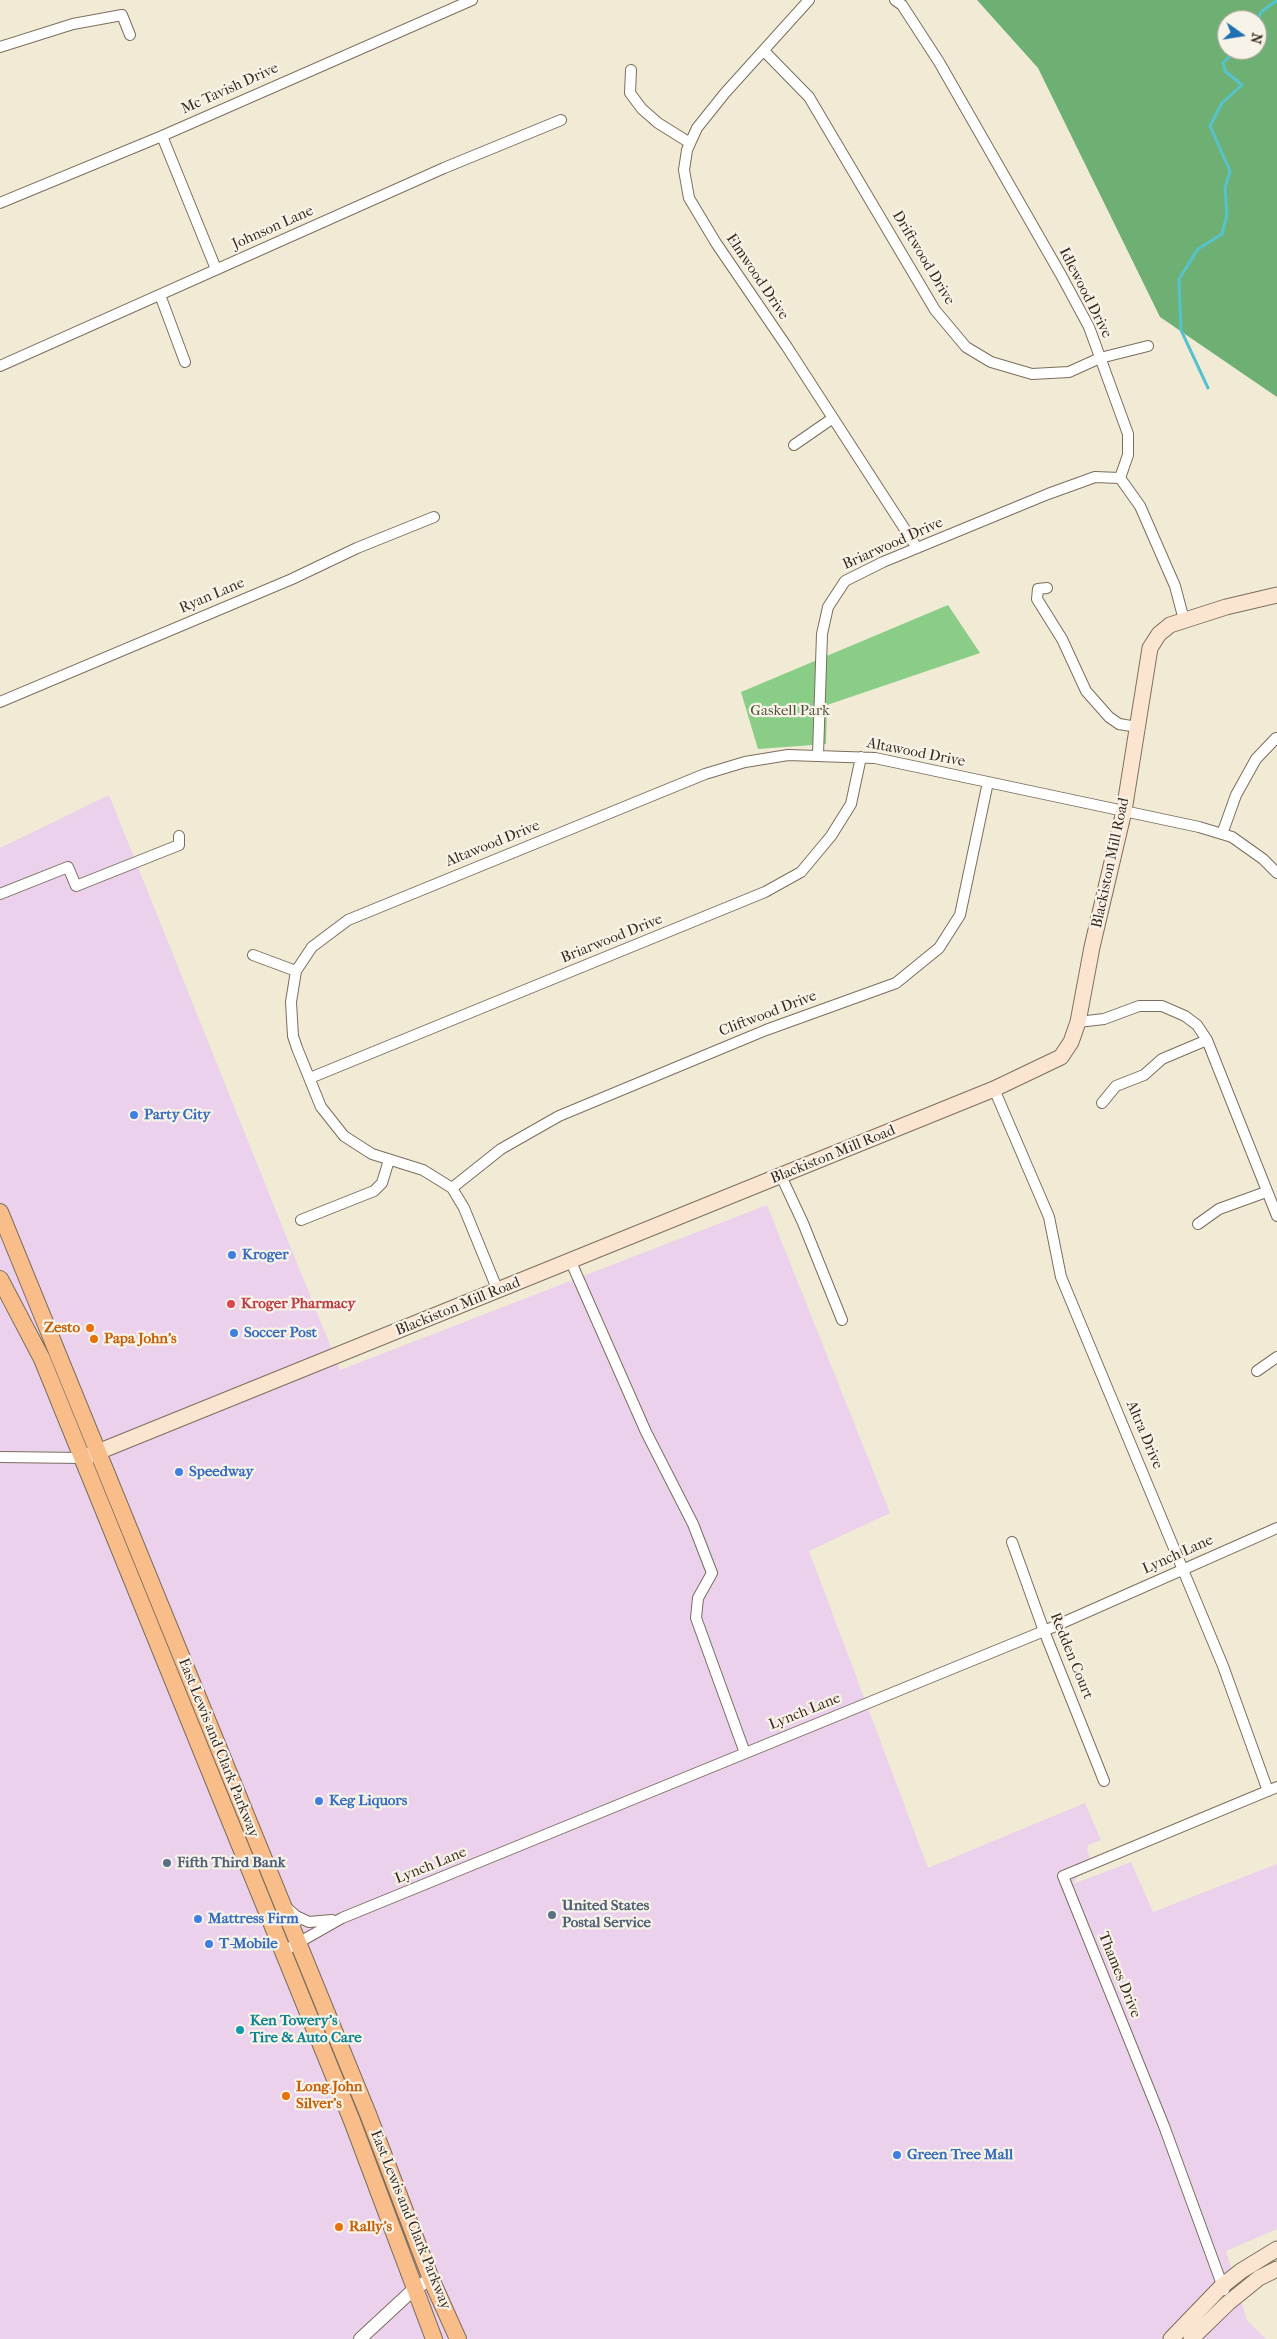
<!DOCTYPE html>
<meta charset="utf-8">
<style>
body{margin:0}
#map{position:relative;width:1277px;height:2339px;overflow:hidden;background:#f1ebd5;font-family:"IM FELL French Canon",serif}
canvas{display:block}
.north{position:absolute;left:1217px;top:10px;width:50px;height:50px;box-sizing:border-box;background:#f7f3e8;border:1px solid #aca397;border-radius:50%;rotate:103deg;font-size:14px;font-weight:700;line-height:20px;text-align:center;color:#3b2a1e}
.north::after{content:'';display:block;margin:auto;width:18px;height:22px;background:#1f6fb2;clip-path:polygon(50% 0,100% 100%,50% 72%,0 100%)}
</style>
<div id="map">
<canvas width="1277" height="2339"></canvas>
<div class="north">N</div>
</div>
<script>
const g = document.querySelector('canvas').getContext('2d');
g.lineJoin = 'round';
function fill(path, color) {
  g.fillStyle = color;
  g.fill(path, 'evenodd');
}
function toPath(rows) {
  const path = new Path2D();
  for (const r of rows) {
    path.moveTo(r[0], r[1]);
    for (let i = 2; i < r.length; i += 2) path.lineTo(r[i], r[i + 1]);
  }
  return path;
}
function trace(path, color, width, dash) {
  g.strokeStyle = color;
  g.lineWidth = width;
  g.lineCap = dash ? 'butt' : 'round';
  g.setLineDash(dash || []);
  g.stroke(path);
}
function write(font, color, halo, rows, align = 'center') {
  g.font = font + ' "IM FELL French Canon",serif';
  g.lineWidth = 4.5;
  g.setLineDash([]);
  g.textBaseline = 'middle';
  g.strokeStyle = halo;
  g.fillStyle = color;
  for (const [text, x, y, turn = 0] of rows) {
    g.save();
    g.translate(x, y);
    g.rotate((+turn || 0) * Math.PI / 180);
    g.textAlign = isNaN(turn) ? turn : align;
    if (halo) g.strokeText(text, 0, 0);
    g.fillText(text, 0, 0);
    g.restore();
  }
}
const built = toPath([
 [109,795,340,1370,767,1205,890,1513,809,1551,928,1868,1085,1803,1101,1840,1088,1845,1087,1850,1090,1857,1073,1884,1131,1862,1153,1912,1277,1864,1277,2229,1226,2251,1247,2320,1266,2339,0,2339,0,848]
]);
const green = toPath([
 [948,605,980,653,827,705,826,744,758,749,741,692]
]);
const forest = toPath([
 [977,0,1277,0,1277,397,1160,317,1038,68],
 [1227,20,1257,20,1257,50,1227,50]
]);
const stream = toPath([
 [1257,21,1261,12,1277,0],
 [1208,388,1181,330,1179,279,1198,249,1222,234,1227,215,1225,188,1230,171,1210,126,1222,103,1242,85,1225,71,1223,63,1236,50]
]);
const minor = toPath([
 [809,0,725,93,697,128,687,150,684,170,689,198,716,243,787,347,917,548],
 [895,0,902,5,939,62,1061,275,1089,327,1128,434,1128,455,1120,478,1140,506,1175,586,1184,620],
 [0,47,73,24,122,15,130,35],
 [764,51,809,97,935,310,966,347,991,362,1032,374,1069,372,1100,358,1148,346],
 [631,70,630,93,642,109,658,123,690,143],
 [162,136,216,269],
 [0,203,162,136,472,0],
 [160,295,185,362],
 [0,366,444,168,561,120],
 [794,445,833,418],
 [1047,588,1038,589,1037,599,1062,639,1086,691,1109,717,1119,724,1137,727],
 [0,702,292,579,357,548,434,517],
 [818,754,822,634,828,607,845,581,883,562,1048,494,1095,477,1120,478],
 [1222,834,1236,795,1256,759,1276,738],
 [0,894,68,867,76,886,179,845,179,836],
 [253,955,296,971],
 [1078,1022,1104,1019,1139,1006,1162,1006,1185,1016,1197,1025,1207,1040,1277,1216],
 [310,1078,765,892,801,872,831,836,851,804,861,757],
 [994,1089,1049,1217,1061,1277,1223,1666,1268,1791],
 [1102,1103,1116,1086,1144,1075,1162,1059,1207,1040],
 [781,1176,803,1223,842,1320],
 [452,1188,501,1149,559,1116,766,1030,896,983,939,948,960,915,988,782],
 [301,1220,374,1191,382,1183,389,1160],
 [1198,1224,1219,1209,1266,1192],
 [571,1262,646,1432,693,1524,712,1573,698,1598,696,1618,745,1753],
 [498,1291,464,1208,452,1188,423,1170,372,1154,344,1136,321,1107,297,1048,293,1036,291,1002,296,971,312,947,348,920,705,774,745,762,788,755,875,758,1199,827,1232,837,1263,859,1277,873],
 [1257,1371,1277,1357],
 [0,1457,82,1458],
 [1012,1542,1044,1631,1104,1781],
 [286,1907,296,1916,309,1922,332,1920],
 [282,1952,342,1918,1044,1631,1277,1528],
 [1224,2290,1164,2126,1063,1876,1277,1787]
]);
const tertiary = toPath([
 [360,2339,414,2289,431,2279]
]);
const secondary = toPath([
 [88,1456,994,1089,1061,1057,1071,1042,1078,1022,1092,947,1124,811,1150,648,1159,634,1170,625,1226,607,1277,595],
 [1171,2339,1222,2286,1241,2271,1277,2249],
 [1191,2339,1228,2303,1259,2278,1277,2269]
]);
const primary = toPath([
 [0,1212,368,2114,431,2279,458,2339],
 [0,1279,42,1359,352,2121,434,2339]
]);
const markers = [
 [134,1115,5,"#3f7fe0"],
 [232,1255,5,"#3f7fe0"],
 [231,1304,5,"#e0444e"],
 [90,1328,5,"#e8710a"],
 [234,1333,5,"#3f7fe0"],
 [94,1339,5,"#e8710a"],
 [179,1472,5,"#3f7fe0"],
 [319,1801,5,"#3f7fe0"],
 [167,1863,5,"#5c6f8a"],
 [552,1915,5,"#5c6f8a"],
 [198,1919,5,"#3f7fe0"],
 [209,1944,5,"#3f7fe0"],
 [240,2030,5,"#0f9aa8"],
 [286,2096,5,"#e8710a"],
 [897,2155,5,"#3f7fe0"],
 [339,2227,5,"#e8710a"]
];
const streetNames = [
 ["Mc Tavish Drive",230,89,-24],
 ["Johnson Lane",273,228,-24],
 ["Driftwood Drive",923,258,59],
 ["Elmwood Drive",757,277,56],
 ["Idlewood Drive",1085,293,63],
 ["Briarwood Drive",893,544,-24],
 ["Ryan Lane",212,596,-23],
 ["Altawood Drive",916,753,11],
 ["Altawood Drive",493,844,-22],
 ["Blackiston Mill Road",1111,863,-78],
 ["Briarwood Drive",612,939,-22],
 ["Cliftwood Drive",768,1014,-21],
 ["Blackiston Mill Road",833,1155,-22],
 ["Blackiston Mill Road",458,1307,-22],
 ["Altra Drive",1144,1435,67],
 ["Lynch Lane",1178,1555,-24],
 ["Redden Court",1071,1656,68],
 ["Lynch Lane",805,1712,-22],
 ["East Lewis and Clark Parkway",218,1748,68],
 ["Lynch Lane",431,1866,-22],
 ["Thames Drive",1119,1975,68],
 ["East Lewis and Clark Parkway",410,2220,68]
];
const parkNames = [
 ["Gaskell Park",790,711]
];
const shopNames = [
 ["Party City",144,1115],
 ["Kroger",242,1255],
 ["Soccer Post",244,1333],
 ["Speedway",189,1472],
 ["Keg Liquors",329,1801],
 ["Mattress Firm",208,1919],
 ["T-Mobile",219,1944],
 ["Green Tree Mall",907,2155]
];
const healthNames = [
 ["Kroger Pharmacy",241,1304]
];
const foodNames = [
 ["Zesto",80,1328,"right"],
 ["Papa John's",104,1339],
 ["Long John",296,2087],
 ["Silver's",296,2104],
 ["Rally's",349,2227]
];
const serviceNames = [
 ["Fifth Third Bank",177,1863],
 ["United States",562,1906],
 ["Postal Service",562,1923]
];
const cultureNames = [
 ["Ken Towery’s",250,2021],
 ["Tire & Auto Care",250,2038]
];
fill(built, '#ebd1eb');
fill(green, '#89cd86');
fill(forest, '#6eb073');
trace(stream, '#56c3cc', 3);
trace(minor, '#7b6e5e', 12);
trace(tertiary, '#7b6e5e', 14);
trace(secondary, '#7b6e5e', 17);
trace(primary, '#7b6e5e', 18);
trace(minor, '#fff', 10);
trace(tertiary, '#fff', 12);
trace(secondary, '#fce5d0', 15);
trace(primary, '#f8bd89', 16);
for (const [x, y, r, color] of markers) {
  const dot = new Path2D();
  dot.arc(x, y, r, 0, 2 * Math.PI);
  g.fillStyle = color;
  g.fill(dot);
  trace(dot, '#f7f3e8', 2);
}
write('15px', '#3b2a1e', '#f7f3e8', streetNames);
write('15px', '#4e5338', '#f7f3e8', parkNames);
write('bold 15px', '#366cbe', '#f7f3e8', shopNames, 'left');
write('bold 15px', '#be3a42', '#f7f3e8', healthNames, 'left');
write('bold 15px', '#c56008', '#f7f3e8', foodNames, 'left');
write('bold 15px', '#4e5e75', '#f7f3e8', serviceNames, 'left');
write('bold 15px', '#0d838f', '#f7f3e8', cultureNames, 'left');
</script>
